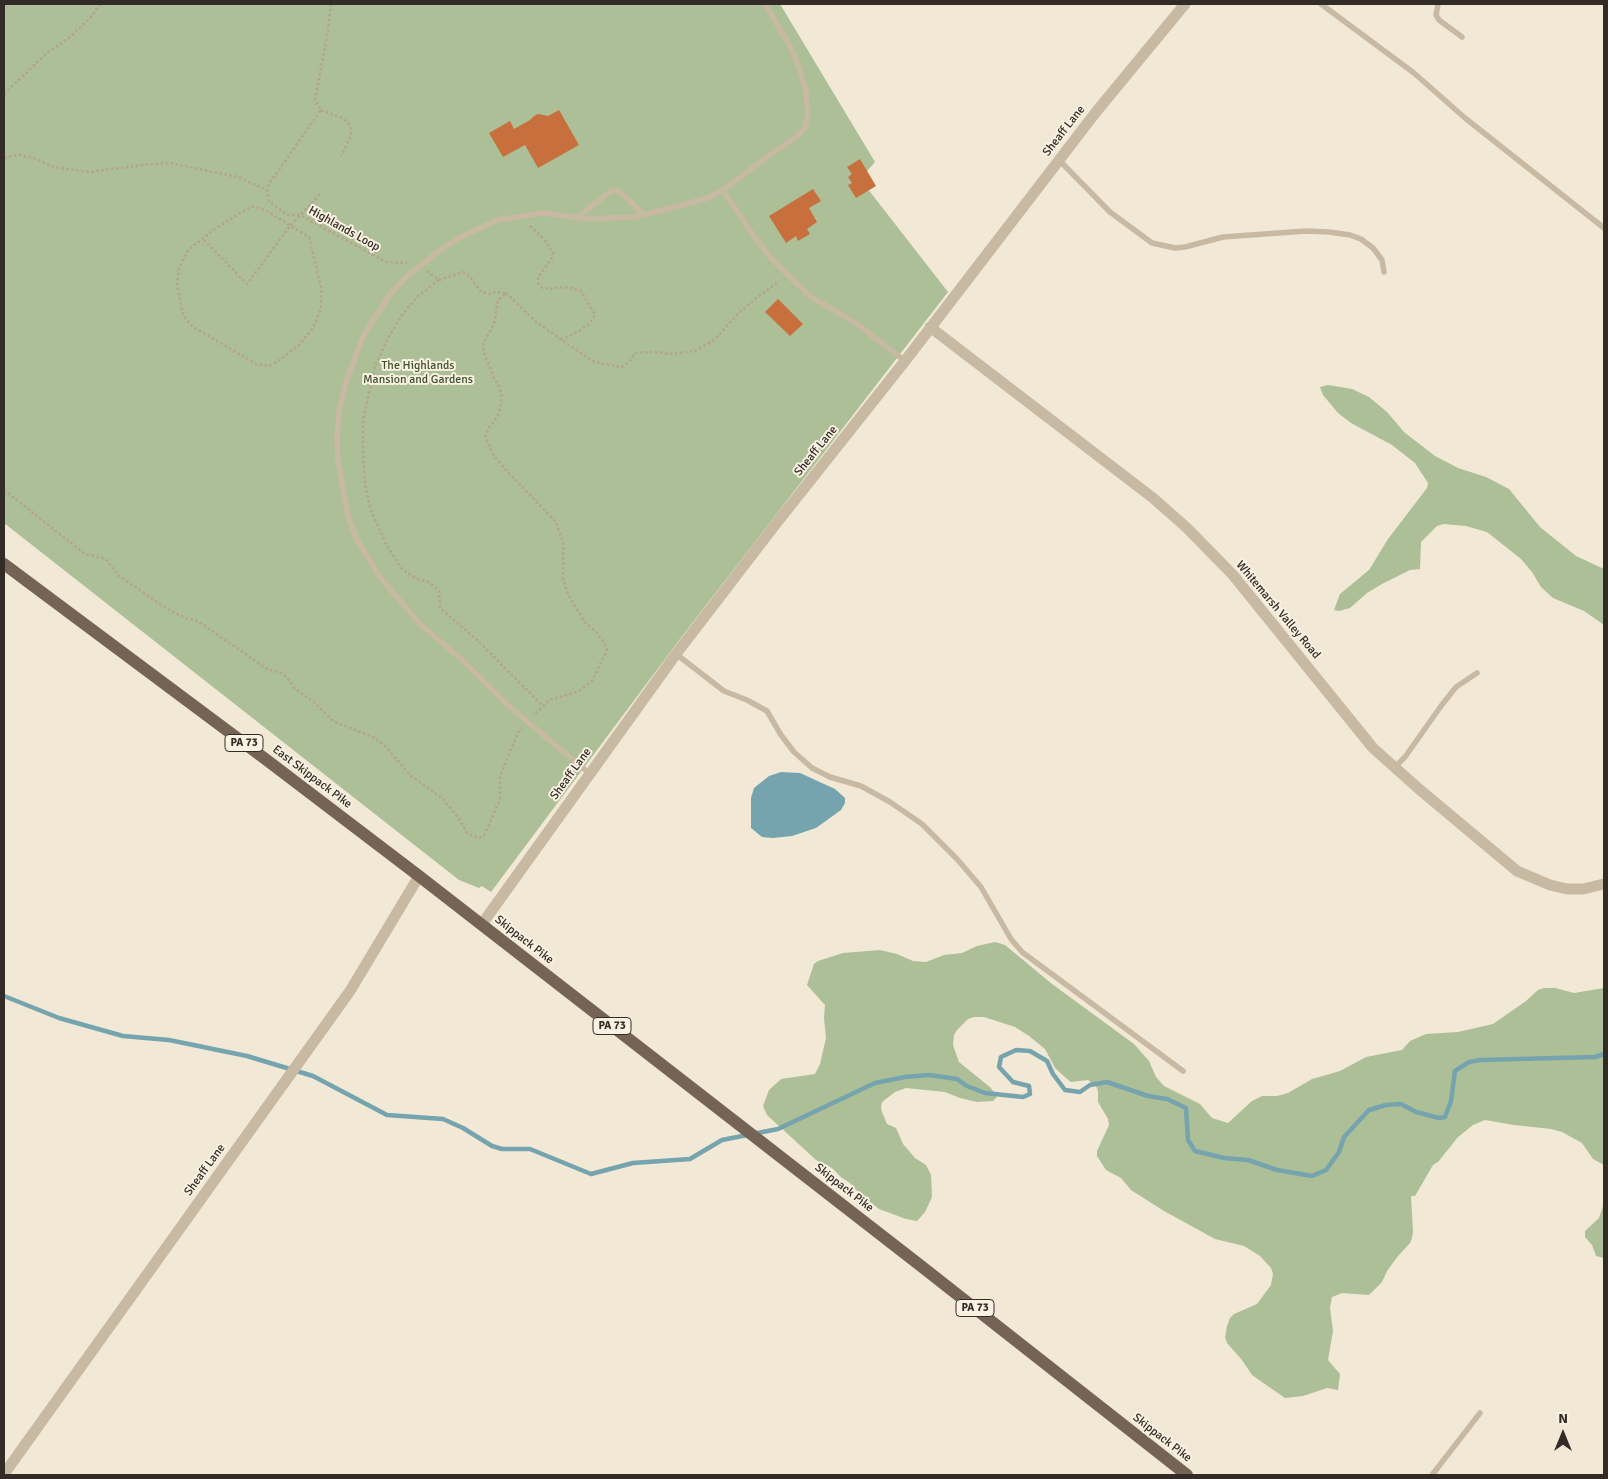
<!DOCTYPE html>
<style>
body{margin:0}
#map{position:relative;width:1608px;height:1479px;overflow:hidden;background:#f1e8d6;font-family:Signika,sans-serif}
canvas{display:block}
.frame{position:absolute;inset:0;border:5px solid #332b25;pointer-events:none}
.north{position:absolute;left:1538px;top:1409px;width:50px;height:50px;-webkit-text-stroke:4px #f9f1e2;paint-order:stroke;rotate:0deg;font-size:14px;font-weight:700;line-height:20px;text-align:center;color:#332b25}
.north::after{content:'';display:block;margin:auto;width:18px;height:22px;background:#332b25;clip-path:polygon(50% 0,100% 100%,50% 72%,0 100%)}
</style>
<div id="map">
<canvas width="1608" height="1479"></canvas>
<div class="frame"></div>
<div class="north">N</div>
</div>
<script>
const g = document.querySelector('canvas').getContext('2d');
g.lineJoin = 'round';
function fill(path, color) {
  g.fillStyle = color;
  g.fill(path, 'evenodd');
}
function toPath(rows) {
  const path = new Path2D();
  for (const r of rows) {
    path.moveTo(r[0], r[1]);
    for (let i = 2; i < r.length; i += 2) path.lineTo(r[i], r[i + 1]);
  }
  return path;
}
function trace(path, color, width, dash) {
  g.strokeStyle = color;
  g.lineWidth = width;
  g.lineCap = dash ? 'butt' : 'round';
  g.setLineDash(dash || []);
  g.stroke(path);
}
function write(font, color, halo, rows, align = 'center') {
  g.font = font + ' Signika,sans-serif';
  g.lineWidth = 4;
  g.setLineDash([]);
  g.textBaseline = 'middle';
  g.strokeStyle = halo;
  g.fillStyle = color;
  for (const [text, x, y, turn = 0] of rows) {
    g.save();
    g.translate(x, y);
    g.rotate((+turn || 0) * Math.PI / 180);
    g.textAlign = isNaN(turn) ? turn : align;
    if (halo) g.strokeText(text, 0, 0);
    g.fillText(text, 0, 0);
    g.restore();
  }
}
const green = toPath([
 [4,4,780,4,875,162,860,179,948,292,680,639,491,892,482,886,479,888,459,880,4,523],
 [1328,385,1352,389,1369,397,1387,412,1404,432,1435,456,1458,468,1486,477,1509,489,1540,527,1576,556,1604,569,1604,625,1584,611,1553,598,1541,587,1532,572,1521,559,1487,532,1466,526,1444,524,1437,526,1421,542,1420,569,1410,570,1382,584,1367,593,1350,608,1339,611,1334,610,1340,594,1369,570,1388,539,1427,488,1428,483,1415,463,1392,445,1351,423,1338,413,1323,395,1320,387],
 [995,942,1005,945,1052,984,1134,1044,1149,1061,1156,1077,1164,1086,1200,1104,1212,1118,1228,1123,1252,1101,1262,1096,1277,1096,1288,1093,1312,1079,1340,1071,1366,1057,1402,1050,1410,1041,1426,1034,1458,1032,1493,1024,1526,1001,1538,990,1544,988,1555,988,1574,993,1604,988,1604,1165,1593,1159,1582,1143,1562,1132,1551,1129,1514,1125,1485,1120,1473,1125,1458,1137,1438,1162,1433,1165,1415,1196,1411,1196,1413,1232,1412,1238,1410,1243,1398,1256,1387,1271,1382,1282,1369,1295,1342,1293,1332,1297,1330,1308,1333,1331,1328,1360,1340,1374,1338,1390,1327,1388,1303,1396,1285,1398,1252,1375,1242,1360,1227,1343,1225,1337,1227,1326,1230,1318,1234,1314,1257,1304,1271,1285,1273,1274,1271,1268,1260,1256,1244,1246,1215,1239,1164,1211,1131,1190,1121,1178,1106,1170,1097,1156,1097,1151,1109,1125,1108,1119,1098,1102,1098,1091,1096,1086,1088,1080,1071,1082,1067,1079,1055,1068,1045,1049,1029,1036,1015,1027,984,1017,974,1017,968,1019,957,1030,954,1035,953,1045,959,1062,991,1088,997,1097,993,1101,977,1102,960,1098,945,1092,906,1088,895,1092,882,1102,881,1107,882,1112,887,1124,896,1128,903,1144,915,1158,926,1165,931,1175,932,1197,925,1212,917,1221,906,1219,879,1209,861,1195,850,1183,841,1177,832,1168,816,1160,767,1115,763,1106,769,1090,781,1079,815,1074,820,1064,826,1038,824,1018,825,1005,807,985,814,964,818,961,843,953,880,950,897,954,913,961,926,962,944,955,962,953,977,946],
 [1604,1203,1604,1258,1596,1256,1592,1245,1585,1237,1585,1231,1599,1218]
]);
const water = toPath([
 [781,772,800,773,835,789,845,798,845,803,841,810,816,828,792,836,773,838,762,837,751,828,751,798,754,788,769,776]
]);
const stream = toPath([
 [4,996,59,1018,123,1036,169,1040,247,1056,313,1076,387,1115,443,1119,463,1128,492,1146,502,1149,530,1149,591,1174,633,1163,690,1159,722,1140,778,1129,875,1083,905,1077,929,1075,957,1079,967,1086,985,1093,1023,1097,1030,1094,1029,1086,1013,1082,999,1067,1001,1057,1016,1050,1030,1051,1047,1061,1053,1074,1065,1090,1080,1092,1090,1085,1107,1082,1148,1096,1167,1099,1186,1108,1188,1140,1195,1151,1224,1158,1248,1160,1277,1170,1312,1176,1326,1170,1339,1152,1344,1137,1369,1110,1386,1105,1401,1104,1416,1112,1439,1118,1445,1117,1451,1101,1455,1071,1469,1062,1480,1060,1595,1057,1604,1054]
]);
const building = toPath([
 [559,110,579,145,538,168,525,145,503,157,489,133,510,121,514,129,530,120,534,116,538,114,548,116],
 [860,159,876,186,856,198,848,185,852,183,848,177,852,174,847,167],
 [813,189,821,201,809,208,817,222,807,229,810,234,798,241,796,236,786,243,769,216],
 [778,299,803,324,790,336,765,312]
]);
const path = toPath([
 [331,4,328,30,315,100,321,110,269,184,267,190,269,201,287,215,300,215,386,262,407,263],
 [4,94,47,53,70,37,92,16,100,4],
 [321,110,342,118,348,123,351,129,351,136,341,156],
 [4,158,19,155,34,158,54,167,89,172,151,164,170,163,238,177,267,190],
 [252,206,265,210,309,237,321,287,321,309,313,328,300,344,280,360,269,366,256,364,192,326,183,315,177,284,179,268,188,250,216,228,252,206],
 [530,226,543,238,553,253,551,260,538,277,538,283,542,288,551,289,559,287,571,288,581,291,595,315,590,323,579,331,560,340],
 [204,240,247,284,290,226,320,194],
 [427,271,439,280,463,272,470,277,481,292,490,294,495,292,506,293,498,300,494,324,483,344,484,353,494,378,500,388,502,398,498,416,489,428,485,437,494,456,506,470,556,522,563,542,563,579,568,594,584,621,597,633,605,644,607,650,592,681,579,691,550,700,533,715],
 [439,280,417,297,402,315,388,338,375,366,363,420,363,454,365,485,371,511,386,544,402,569,415,578,428,582,433,585,439,591,440,608,476,639,542,705],
 [506,293,536,322,591,360,603,364,622,367,630,361,635,353,654,352,673,354,695,351,714,340,738,314,754,300,779,281],
 [4,490,85,554,106,559,118,575,145,594,168,609,185,618,198,621,267,669,281,673,288,679,295,689,314,702,333,721,373,737,384,745,411,776,443,799,459,818,467,833,473,836,479,838,484,835,488,827,500,799,500,776,518,733,522,728]
]);
const service = toPath([
 [1321,4,1414,73,1465,118,1604,228],
 [1438,4,1436,15,1439,20,1462,37],
 [1059,160,1110,212,1152,243,1175,248,1185,247,1223,237,1306,231,1329,232,1350,235,1361,239,1373,248,1382,260,1384,272],
 [723,190,771,154,795,138,805,128,808,115,806,91,798,65,791,48,765,4],
 [578,217,611,191,616,190,628,199,644,215],
 [676,654,724,691,747,700,767,711,781,735,794,752,812,768,830,777,861,786,890,802,922,824,957,859,981,887,1011,939,1022,952,1183,1071],
 [1394,768,1405,757,1441,706,1456,687,1477,673],
 [589,773,511,708,461,659,420,624,379,576,356,538,348,516,338,461,337,437,339,411,346,382,363,336,391,293,406,277,443,248,459,238,497,220,543,213,588,219,634,217,683,205,707,198,723,190,753,235,770,257,790,277,811,297,857,324,905,361],
 [1432,1475,1480,1413]
]);
const minor = toPath([
 [930,327,1153,498,1187,528,1233,575,1373,748,1419,789,1517,871,1550,885,1567,889,1583,889,1604,884],
 [482,924,676,654,775,525,905,361,1096,112,1185,4],
 [4,1474,350,991,419,876]
]);
const primary = toPath([
 [4,564,268,761,419,876,921,1266,1187,1475]
]);
const shields = [
 [244,743,38],
 [612,1026,38],
 [975,1308,38]
];
const shieldNames = [
 ["PA 73",244,743],
 ["PA 73",612,1026],
 ["PA 73",975,1308]
];
const streetNames = [
 ["Sheaff Lane",1064,131,-52],
 ["Highlands Loop",344,229,29],
 ["Sheaff Lane",816,451,-51],
 ["Whitemarsh Valley Road",1278,610,50],
 ["Sheaff Lane",571,774,-54],
 ["East Skippack Pike",312,777,37],
 ["Skippack Pike",524,940,38],
 ["Sheaff Lane",205,1170,-54],
 ["Skippack Pike",844,1188,38],
 ["Skippack Pike",1162,1438,38]
];
const parkNames = [
 ["The Highlands",418,366],
 ["Mansion and Gardens",418,380]
];
fill(green, '#adbf97');
fill(water, '#75a4ae');
trace(stream, '#75a4ae', 4.5);
fill(building, '#c7703e');
trace(path, '#b4a38d', 2.5, [2.5, 2.5]);
trace(service, '#c8b9a3', 5.5);
trace(minor, '#c8b9a3', 11);
trace(primary, '#756456', 12);
for (const [x, y, w] of shields) {
  const box = new Path2D();
  box.roundRect(x - w / 2, y - 8.5, w, 17, 4);
  g.fillStyle = '#f9f1e2';
  g.fill(box);
  trace(box, '#332b25', 1);
}
write('bold 11px', '#332b25', null, shieldNames);
write('12px', '#332b25', '#f9f1e2', streetNames);
write('12px', '#3d5129', '#f9f1e2', parkNames);
</script>
